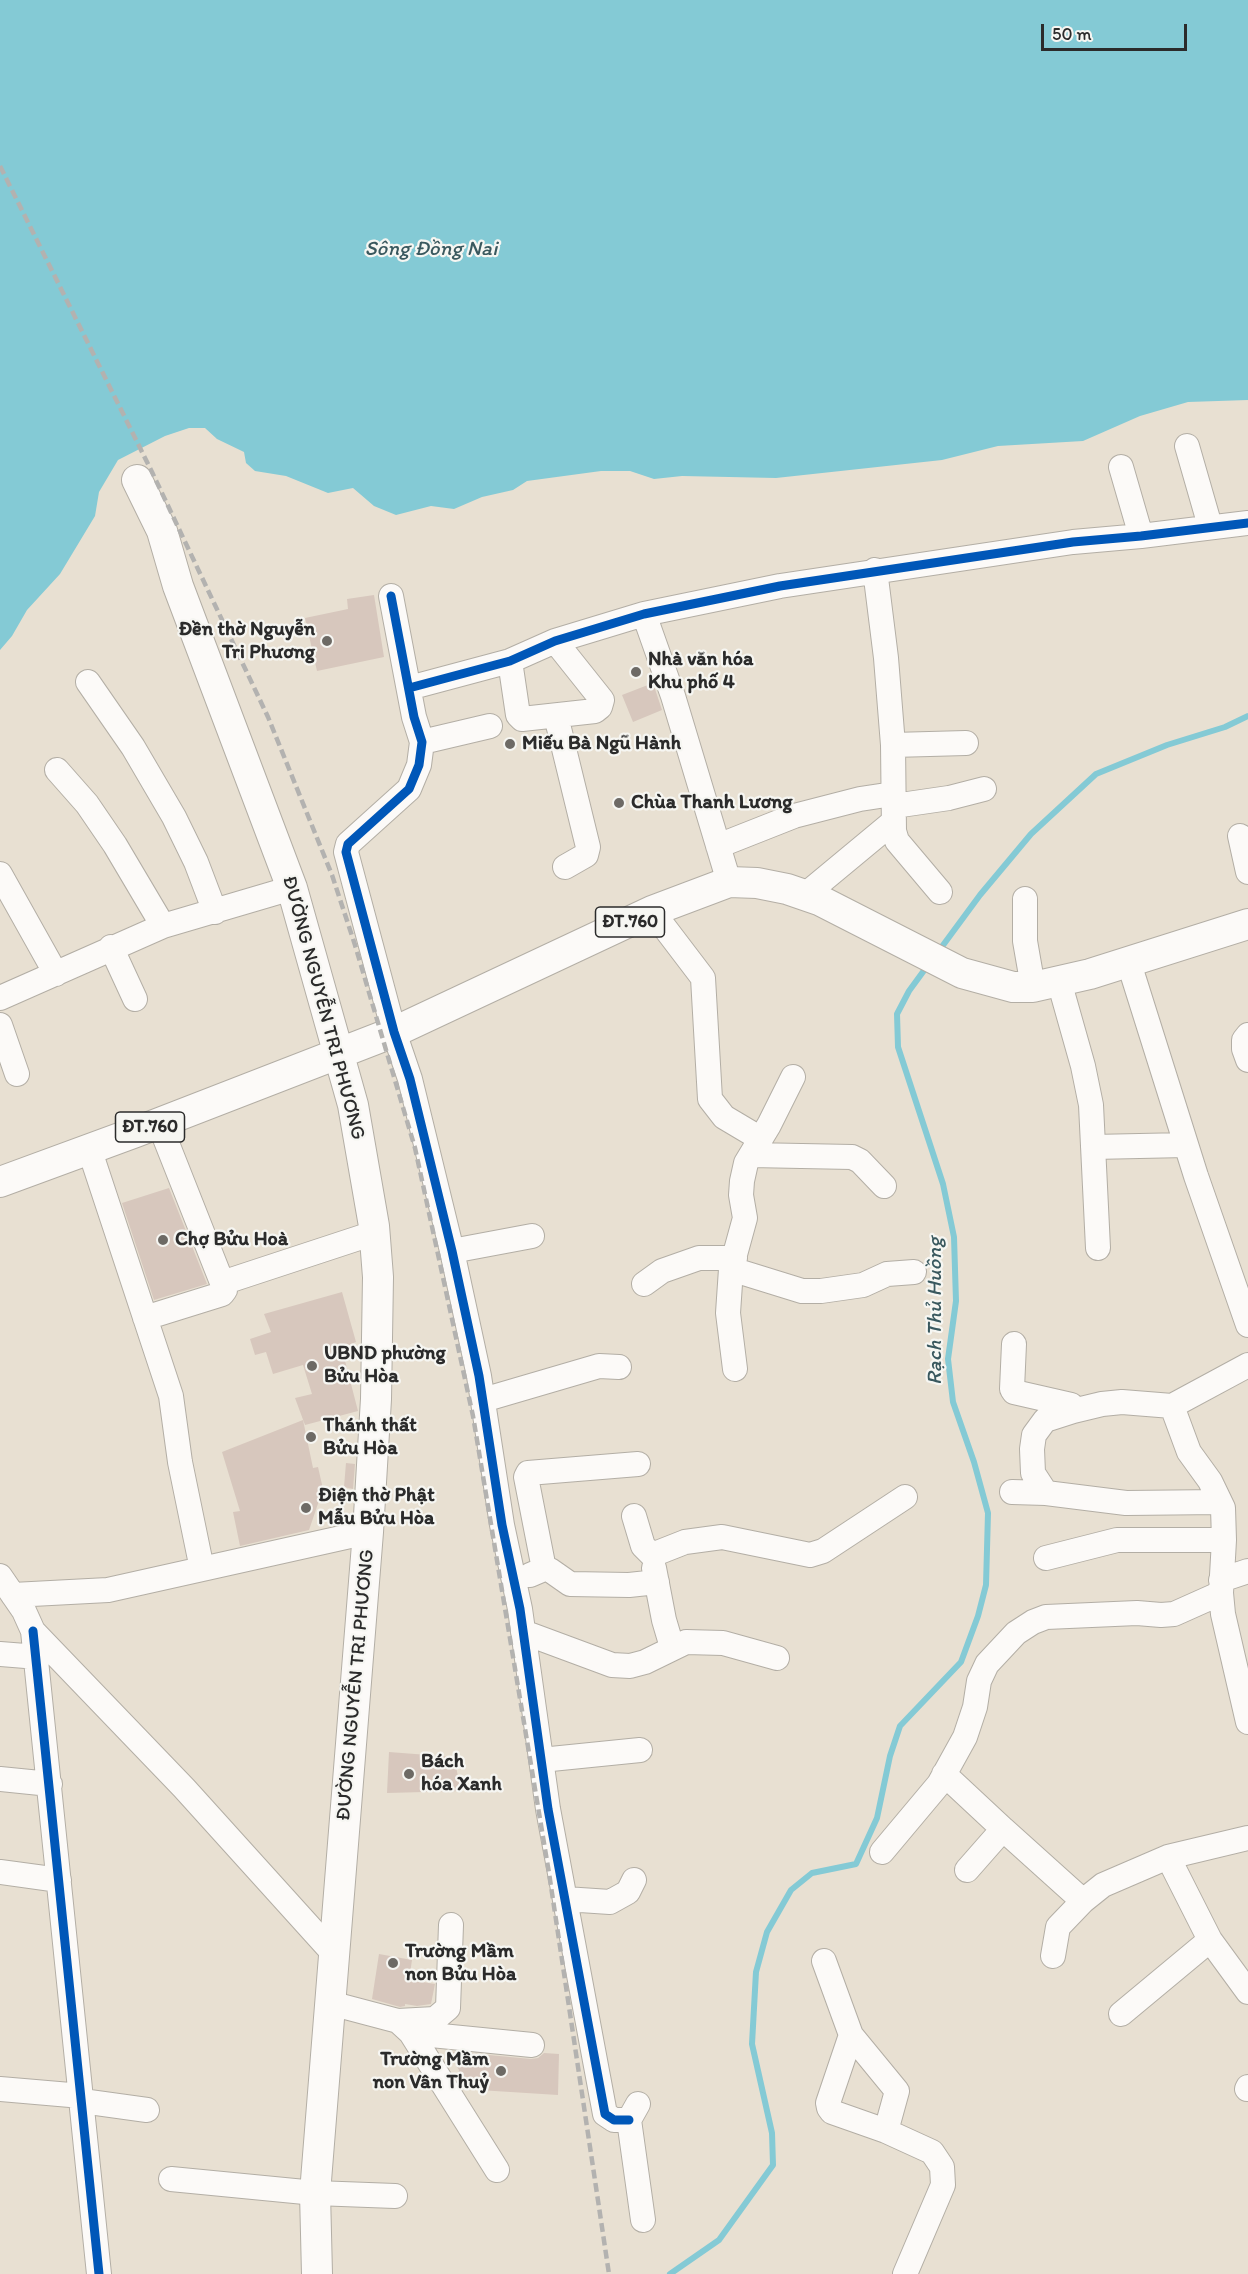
<!DOCTYPE html>
<meta charset="utf-8">
<style>
body{margin:0}
#map{position:relative;width:1248px;height:2274px;overflow:hidden;background:#e8e0d2;font-family:Itim,sans-serif}
canvas{display:block}
.scale{position:absolute;left:1041px;top:24px;width:146px;height:27px;box-sizing:border-box;border:3px solid #2b2b2b;border-top:0;padding-left:8px;font-size:18px;line-height:21px;white-space:nowrap;color:#2b2b2b;-webkit-text-stroke:4px #f6f6f2;paint-order:stroke}
</style>
<div id="map">
<canvas width="1248" height="2274"></canvas>
<div class="scale">50 m</div>
</div>
<script>
const g = document.querySelector('canvas').getContext('2d');
g.lineJoin = 'round';
function fill(path, color) {
  g.fillStyle = color;
  g.fill(path, 'evenodd');
}
function toPath(rows) {
  const path = new Path2D();
  for (const r of rows) {
    path.moveTo(r[0], r[1]);
    for (let i = 2; i < r.length; i += 2) path.lineTo(r[i], r[i + 1]);
  }
  return path;
}
function trace(path, color, width, dash) {
  g.strokeStyle = color;
  g.lineWidth = width;
  g.lineCap = dash ? 'butt' : 'round';
  g.setLineDash(dash || []);
  g.stroke(path);
}
function write(font, color, halo, rows, align = 'center') {
  g.font = font + ' Itim,sans-serif';
  g.lineWidth = 4.5;
  g.setLineDash([]);
  g.textBaseline = 'middle';
  g.strokeStyle = halo;
  g.fillStyle = color;
  for (const [text, x, y, turn = 0] of rows) {
    g.save();
    g.translate(x, y);
    g.rotate((+turn || 0) * Math.PI / 180);
    g.textAlign = isNaN(turn) ? turn : align;
    if (halo) g.strokeText(text, 0, 0);
    g.fillText(text, 0, 0);
    g.restore();
  }
}
const water = toPath([
 [0,0,1248,0,1248,400,1188,402,1140,416,1083,441,998,446,942,460,776,478,682,476,654,479,630,471,601,471,527,481,513,490,482,497,454,509,431,506,396,515,374,506,353,488,328,493,286,476,255,471,246,463,244,452,217,439,205,428,189,428,165,436,118,460,99,492,95,516,60,574,27,610,12,636,0,650]
]);
const stream = toPath([
 [938,952,980,895,1031,834,1096,774,1167,745,1225,727,1248,716],
 [670,2274,719,2240,773,2165,772,2133,752,2044,756,1972,767,1932,791,1890,812,1873,856,1864,877,1818,890,1756,900,1726,961,1662,978,1616,986,1585,988,1513,974,1462,953,1402,948,1359,956,1301,954,1237,943,1184,898,1047,897,1014,909,991,928,965]
]);
const building = toPath([
 [374,595,384,657,317,671,305,618,348,609,347,599],
 [653,683,662,710,633,722,622,695],
 [169,1188,207,1284,154,1300,122,1203],
 [342,1292,356,1342,351,1344,354,1354,344,1357,358,1411,305,1425,295,1398,312,1394,303,1365,273,1374,266,1352,255,1355,250,1339,271,1332,264,1314],
 [303,1420,313,1468,318,1467,323,1489,309,1530,240,1546,233,1512,240,1511,222,1452],
 [346,1463,355,1464,353,1489,344,1487],
 [389,1752,454,1757,461,1791,387,1793],
 [379,1954,412,1960,409,1980,435,1984,431,2004,417,2006,405,2004,405,2006,400,2007,372,1999],
 [447,2051,531,2059,538,2058,544,2053,559,2054,558,2095,463,2089,457,2080,459,2070]
]);
const minor = toPath([
 [1187,446,1210,526],
 [1121,467,1141,536],
 [875,570,886,658,893,745,894,831,897,841,940,892],
 [391,596,414,717,422,742,419,765,409,789,348,844,346,852,394,1032,410,1079,452,1251,479,1376,502,1525,520,1609,548,1809,605,2114,614,2120,629,2120],
 [644,614,673,696,729,882],
 [510,661,518,715,522,719,595,711,600,707,602,700,555,641],
 [88,682,133,747,174,817,196,862,215,912],
 [409,688,510,661,555,641,644,614,780,586,1073,542,1141,536,1248,523],
 [556,716,588,847,586,855,565,867],
 [422,742,490,726],
 [893,745,966,743],
 [57,770,87,804,115,845,163,926],
 [894,806,949,798,984,789],
 [1240,836,1248,872],
 [718,846,794,816,860,799,893,794],
 [0,874,56,974],
 [805,895,893,822],
 [1025,899,1025,941,1033,987],
 [652,911,703,978,710,1099,724,1117,761,1139],
 [111,947,135,999],
 [1128,960,1196,1176,1248,1325],
 [1059,981,1083,1066,1091,1105,1098,1248],
 [0,998,163,926,292,888],
 [0,1025,17,1074],
 [1248,1035,1244,1040,1244,1049,1248,1060],
 [1093,1147,1186,1145],
 [89,1148,171,1396,180,1462,202,1569],
 [751,1155,852,1157,860,1161,884,1186],
 [452,1251,532,1236],
 [731,1269,802,1291,821,1291,863,1285,887,1274,914,1272],
 [222,1283,374,1233],
 [644,1284,662,1271,699,1258,735,1258],
 [145,1318,222,1294,225,1290,159,1123],
 [1014,1344,1012,1389,1014,1392,1071,1405,1073,1411,1102,1404,1122,1402,1172,1406,1248,1365],
 [735,1369,728,1313,731,1269,745,1218,741,1195,742,1181,746,1163,769,1125,793,1077],
 [483,1400,599,1366,619,1367],
 [1172,1406,1189,1452,1210,1481,1223,1508,1224,1540,1221,1593,1223,1614,1248,1722],
 [1012,1492,1046,1493,1126,1503,1220,1502],
 [1046,1493,1033,1473,1032,1449,1034,1435,1045,1420,1073,1411],
 [634,1516,643,1546,652,1555,685,1542,722,1537,810,1555,823,1551,905,1497],
 [1046,1558,1117,1540,1224,1540],
 [654,1568,664,1620,672,1647],
 [544,1569,526,1477,528,1473,638,1464],
 [530,1575,544,1569,550,1570,570,1584,629,1585,657,1582],
 [0,1576,24,1611,33,1631,184,1788,334,1954],
 [1221,1580,1248,1571],
 [13,1595,108,1590,368,1532],
 [33,1631,99,2274],
 [523,1632,612,1665,630,1666,645,1662,686,1642,723,1643,777,1658],
 [0,1654,38,1657],
 [541,1760,640,1750],
 [944,1774,1003,1829],
 [0,1779,50,1784],
 [882,1852,939,1784,965,1737,975,1707,979,1681,987,1664,1016,1633,1033,1622,1046,1617,1137,1613,1161,1615,1174,1614,1221,1593],
 [1168,1857,1210,1940,1248,1992],
 [967,1870,1003,1829,1083,1901],
 [0,1872,59,1880],
 [565,1899,610,1902,628,1892,634,1880],
 [1053,1956,1058,1927,1083,1901,1103,1885,1168,1857,1248,1838],
 [824,1961,851,2035,897,2091,886,2131],
 [330,2003,398,2021,411,2033,497,2170],
 [1121,2014,1210,1940],
 [398,2021,435,2019,448,2008,451,1925],
 [411,2033,532,2045],
 [851,2035,828,2103,829,2108,832,2112,886,2131,932,2152,942,2167,943,2185,905,2274],
 [0,2089,82,2096],
 [1247,2089,1248,2087],
 [82,2101,147,2110],
 [638,2104,629,2120,643,2220],
 [171,2179,315,2193,395,2196]
]);
const major = toPath([
 [137,480,162,531,178,586,292,888,353,1105,374,1226,378,1277,376,1399,368,1532,315,2193,317,2274],
 [0,1182,136,1132,394,1032,652,911,729,882,757,883,787,889,819,900,962,973,1013,987,1033,987,1090,974,1248,924]
]);
const rail = toPath([
 [0,166,152,472,268,717,332,875,355,945,415,1148,473,1416,549,1873,609,2274]
]);
const cycleway = toPath([
 [391,596,414,717,422,742,419,765,409,789,348,844,346,852,394,1032,410,1079,452,1251,479,1376,502,1525,520,1609,548,1809,605,2114,614,2120,629,2120],
 [409,688,510,661,555,641,644,614,780,586,1073,542,1141,536,1248,523],
 [33,1631,99,2274]
]);
const markers = [
 [327,641,6,"#6d6a65"],
 [636,672,6,"#6d6a65"],
 [510,744,6,"#6d6a65"],
 [619,803,6,"#6d6a65"],
 [163,1240,6,"#6d6a65"],
 [312,1366,6,"#6d6a65"],
 [311,1437,6,"#6d6a65"],
 [306,1508,6,"#6d6a65"],
 [409,1774,6,"#6d6a65"],
 [393,1963,6,"#6d6a65"],
 [501,2071,6,"#6d6a65"]
];
const shields = [
 [630,922,69],
 [150,1127,69]
];
const shieldNames = [
 ["ĐT.760",630,922],
 ["ĐT.760",150,1127]
];
const poiNames = [
 ["Đền thờ Nguyễn",315,630,"right"],
 ["Tri Phương",315,653,"right"],
 ["Nhà văn hóa",648,660],
 ["Khu phố 4",648,683],
 ["Miếu Bà Ngũ Hành",522,744],
 ["Chùa Thanh Lương",631,803],
 ["Chợ Bửu Hoà",175,1240],
 ["UBND phường",324,1354],
 ["Bửu Hòa",324,1377],
 ["Thánh thất",323,1426],
 ["Bửu Hòa",323,1449],
 ["Điện thờ Phật",318,1496],
 ["Mẫu Bửu Hòa",318,1519],
 ["Bách",421,1762],
 ["hóa Xanh",421,1785],
 ["Trường Mầm",405,1952],
 ["non Bửu Hòa",405,1975],
 ["Trường Mầm",489,2060,"right"],
 ["non Vân Thuỷ",489,2083,"right"]
];
const streetNames = [
 ["ĐƯỜNG NGUYỄN TRI PHƯƠNG",323,1008,75],
 ["ĐƯỜNG NGUYỄN TRI PHƯƠNG",356,1685,-85]
];
const waterNames = [
 ["Sông Đồng Nai",431,250],
 ["Rạch Thủ Huồng",936,1311,-90]
];
fill(water, '#84cad5');
trace(stream, '#84cad5', 6);
fill(building, '#d7c7bd');
trace(minor, '#b3aea5', 26);
trace(major, '#b3aea5', 32);
trace(minor, '#fcfaf8', 24);
trace(major, '#fcfaf8', 30);
trace(rail, '#b3b2b0', 4.5, [9, 4.5]);
trace(cycleway, '#0057b8', 9);
for (const [x, y, r, color] of markers) {
  const dot = new Path2D();
  dot.arc(x, y, r, 0, 2 * Math.PI);
  g.fillStyle = color;
  g.fill(dot);
  trace(dot, '#f6f6f2', 2);
}
for (const [x, y, w] of shields) {
  const box = new Path2D();
  box.roundRect(x - w / 2, y - 15, w, 30, 4.5);
  g.fillStyle = '#f6f6f2';
  g.fill(box);
  trace(box, '#2b2b2b', 1.5);
}
write('bold 18px', '#2b2b2b', null, shieldNames);
write('bold 20px', '#2b2b2b', '#f6f6f2', poiNames, 'left');
write('20px', '#2b2b2b', '#f6f6f2', streetNames);
write('italic 21px', '#39585e', '#f6f6f2', waterNames);
</script>
